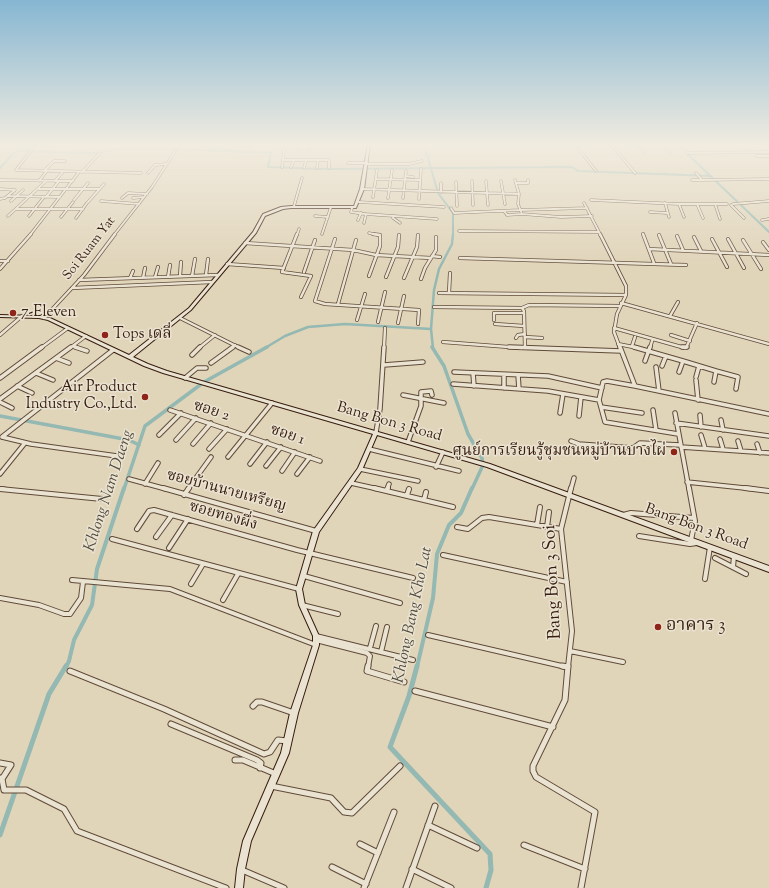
<!DOCTYPE html>
<meta charset="utf-8">
<style>
body{margin:0}
canvas{display:block;background:#e0d4b9}
</style>
<canvas width="769" height="888"></canvas>
<script>
const g = document.querySelector('canvas').getContext('2d');
g.lineJoin = 'round';
function toPath(rows) {
  const path = new Path2D();
  for (const r of rows) {
    path.moveTo(r[0], r[1]);
    for (let i = 2; i < r.length; i += 2) path.lineTo(r[i], r[i + 1]);
  }
  return path;
}
function trace(path, color, width, dash) {
  g.strokeStyle = color;
  g.lineWidth = width;
  g.lineCap = dash ? 'butt' : 'round';
  g.setLineDash(dash || []);
  g.stroke(path);
}
function fill(path, color) {
  g.fillStyle = color;
  g.fill(path, 'evenodd');
}
function write(font, color, halo, rows, align = 'center') {
  g.font = font + ' "Sorts Mill Goudy","Noto Serif Thai",serif';
  g.lineWidth = 3;
  g.setLineDash([]);
  g.textBaseline = 'middle';
  g.strokeStyle = halo;
  g.fillStyle = color;
  for (const [text, x, y, turn = 0] of rows) {
    g.save();
    g.translate(x, y);
    g.rotate((+turn || 0) * Math.PI / 180);
    g.textAlign = isNaN(turn) ? turn : align;
    if (halo) g.strokeText(text, 0, 0);
    g.fillText(text, 0, 0);
    g.restore();
  }
}
const canalFar4 = toPath([
 [424,144,438,193,453,213,453,235],
 [677,144,769,232],
 [16,151,97,153,115,149,178,149,247,152,250,144],
 [247,152,271,152,268,167,322,169,572,167,578,171,711,176],
 [0,168,22,144]
]);
const canalFar3 = toPath([
 [265,348,285,336,308,327,345,324,431,329],
 [433,348,431,329,434,290,439,269,452,244,453,234]
]);
const canalFar2 = toPath([
 [432,347,444,366,468,434,482,458,483,465,472,489],
 [0,416,129,440,139,445],
 [124,489,145,426,204,382,267,347]
]);
const canalFar1 = toPath([
 [66,667,69,661,74,640,92,605,97,569,124,488],
 [417,667,433,598,437,554,449,525,461,513,472,488]
]);
const canal = toPath([
 [417,666,409,696,390,747,490,854,491,870,486,888],
 [0,835,49,694,66,666]
]);
const streetFar4 = toPath([
 [36,144,16,170,141,173],
 [298,144,298,149],
 [309,144,309,149],
 [437,144,591,144],
 [575,144,596,171],
 [611,144,635,173],
 [636,144,644,153],
 [662,144,670,153],
 [687,153,769,152],
 [757,156,769,156],
 [283,160,329,160,329,168],
 [348,163,367,163],
 [367,164,409,164,422,161],
 [282,167,285,144],
 [291,167,294,160],
 [304,168,306,160],
 [317,168,318,160],
 [44,171,54,161,65,161],
 [82,172,100,153],
 [148,173,155,165,166,164],
 [696,173,702,180,769,179],
 [406,176,413,177],
 [376,179,420,180],
 [0,180,73,181],
 [515,180,519,194,518,204,522,214,561,217,592,216],
 [692,180,701,180],
 [39,181,46,172],
 [55,181,62,173],
 [472,181,473,205],
 [486,181,488,205],
 [501,181,505,204],
 [456,182,457,206],
 [441,183,441,192],
 [516,183,528,183,528,180],
 [0,189,15,190,5,198,0,199],
 [39,189,99,189],
 [362,189,519,194],
 [8,196,60,197],
 [46,197,59,181],
 [373,197,377,170],
 [122,198,128,193,147,194],
 [133,198,144,197],
 [388,198,392,170],
 [403,198,406,171],
 [419,199,421,169],
 [74,200,88,183],
 [591,200,679,204,727,204],
 [11,201,23,190],
 [101,201,139,204],
 [88,202,104,184],
 [359,202,444,207],
 [665,203,669,217],
 [679,204,684,217],
 [697,204,703,218],
 [715,204,720,219],
 [733,204,769,201],
 [731,205,744,218],
 [294,206,302,178],
 [352,208,351,212,365,214,437,219],
 [451,208,454,213,520,210],
 [16,209,51,209],
 [52,209,83,209],
 [520,210,587,208],
 [504,211,507,215,522,214],
 [650,212,667,213],
 [8,216,46,181],
 [29,216,44,197],
 [315,216,328,217],
 [393,216,393,218,400,223],
 [61,217,73,202],
 [76,218,87,203],
 [358,220,361,213],
 [762,220,769,219],
 [364,223,366,214],
 [459,231,599,232,584,203],
 [599,232,600,235],
 [369,233,378,235],
 [322,234,331,207],
 [30,235,79,172],
 [114,235,152,187,176,150],
 [297,235,299,229]
]);
const streetFar3 = toPath([
 [297,234,282,272,311,276,301,297],
 [600,234,626,286,626,295,617,314,614,332,620,348],
 [643,234,654,263],
 [659,235,671,264],
 [677,236,683,250],
 [694,237,701,251],
 [335,239,315,301,325,304,419,310,418,324],
 [712,239,727,267],
 [728,239,744,268],
 [743,240,761,269],
 [763,242,769,250],
 [245,243,353,250,376,255,431,258],
 [649,249,769,255],
 [432,256,440,257],
 [460,258,686,265],
 [0,261,8,261],
 [227,264,284,268],
 [0,269,31,234],
 [304,272,315,240],
 [206,275,208,259],
 [180,276,181,262],
 [192,276,195,259],
 [369,276,380,246,380,235,373,234],
 [155,277,158,267],
 [168,277,170,265],
 [386,277,398,247,399,235],
 [130,278,133,271],
 [143,278,145,268],
 [404,278,417,247,418,235],
 [421,279,425,268,436,250,436,237],
 [79,280,218,275],
 [72,288,212,282],
 [439,293,626,295],
 [449,293,450,273],
 [621,303,769,344],
 [338,304,356,240],
 [434,307,522,308,524,311,525,348],
 [522,308,529,305,620,306],
 [670,316,678,302],
 [44,318,84,275,115,234],
 [180,318,240,348],
 [357,320,365,294],
 [494,320,494,313,524,313],
 [378,322,385,292],
 [398,323,404,296],
 [495,324,524,326],
 [614,328,685,348],
 [0,335,22,316],
 [671,335,690,341],
 [525,337,542,338],
 [516,338,518,335,525,334],
 [443,342,522,348],
 [618,344,638,348],
 [73,346,78,348],
 [632,346,635,337],
 [41,348,68,328],
 [70,348,86,336],
 [199,348,215,335],
 [231,348,235,345],
 [384,348,385,328],
 [650,348,652,341],
 [686,348,697,323]
]);
const streetFar2 = toPath([
 [75,347,87,351],
 [238,347,249,352],
 [509,347,621,351],
 [620,347,635,386,607,381,603,382,599,400,605,422,678,434],
 [634,347,683,361,679,372],
 [682,347,687,347],
 [192,355,200,347],
 [56,358,69,363],
 [645,361,650,347],
 [683,361,716,371],
 [211,363,233,347],
 [384,365,423,362],
 [662,366,666,356],
 [656,367,659,391],
 [454,372,548,376,602,388],
 [36,373,53,380],
 [473,373,474,386],
 [504,375,504,388],
 [518,375,519,389],
 [696,377,699,366],
 [0,378,42,347],
 [185,378,197,368,206,368],
 [696,380,698,400],
 [714,382,716,371,738,377,736,389],
 [453,384,548,391,599,400],
 [17,386,32,393],
 [635,386,769,414],
 [403,395,444,403],
 [0,399,71,347],
 [0,402,12,408],
 [601,407,642,413],
 [170,410,320,461],
 [653,410,656,430],
 [560,413,563,394],
 [675,413,689,489],
 [700,415,701,427],
 [579,416,581,397],
 [721,420,723,430],
 [676,423,769,436],
 [376,432,380,409,384,347],
 [159,435,181,413],
 [701,435,705,448],
 [2,437,113,350],
 [2,437,31,444,117,456],
 [720,439,723,449],
 [176,440,196,418],
 [571,441,579,444,633,448,640,443,680,445],
 [738,441,741,451],
 [408,442,421,406,421,392,431,391,432,395],
 [193,444,211,423],
 [757,444,760,453],
 [681,447,769,453],
 [209,449,227,429],
 [369,449,459,471],
 [228,457,272,403],
 [250,464,267,442],
 [266,466,281,447],
 [436,467,443,452],
 [360,469,418,481],
 [282,471,295,452],
 [0,474,25,443],
 [297,474,310,457],
 [129,479,166,489],
 [687,482,754,489],
 [351,483,378,489],
 [145,484,158,463],
 [0,489,4,489],
 [188,489,211,457],
 [387,489,389,484],
 [571,489,574,478]
]);
const streetFar1 = toPath([
 [163,488,316,531],
 [374,488,453,507],
 [689,488,695,521,691,540],
 [745,488,769,491],
 [0,489,102,499],
 [387,490,388,488],
 [184,495,189,488],
 [407,495,409,489],
 [424,500,426,492],
 [623,515,631,513,694,518],
 [537,525,540,507],
 [457,527,468,529,482,518,489,517,561,529],
 [547,527,549,512],
 [137,529,149,511,154,510,297,550,413,578],
 [639,536,690,544,697,543],
 [156,537,172,515],
 [112,539,299,589],
 [169,548,188,519],
 [443,555,567,582],
 [715,558,746,574],
 [733,567,734,556],
 [304,576,400,603],
 [705,579,710,547],
 [72,580,170,589,316,645],
 [191,584,203,564],
 [0,598,39,605,64,614,70,614,81,598,83,582],
 [223,600,238,574],
 [302,605,338,614],
 [428,635,566,667],
 [316,636,413,660],
 [316,640,367,653,370,656,368,667],
 [370,648,376,626],
 [570,651,623,662],
 [381,652,387,627],
 [568,667,572,631,561,529,571,488]
]);
const street = toPath([
 [368,666,367,671,404,682],
 [562,666,568,667],
 [568,666,565,700,533,766,533,771,536,777,595,812,581,888],
 [70,671,164,709,264,754,270,752,278,740,287,741],
 [415,691,553,727],
 [253,706,257,702,262,702,294,713],
 [171,724,257,760,261,763,260,768],
 [235,760,243,760,276,774],
 [0,763,11,765,2,779],
 [0,778,2,779,4,790,26,790,64,809,77,831,226,888],
 [271,786,331,798,344,812,352,813,400,766],
 [428,825,477,848],
 [360,844,378,853],
 [524,845,585,869],
 [332,867,366,884],
 [412,869,451,888],
 [242,870,284,888],
 [364,888,394,812],
 [406,888,435,806]
]);
const secondary = toPath([
 [368,144,370,144,364,189,356,208,291,208,283,209,265,216,256,233,191,310,133,357,148,364,167,371,375,431,376,430,378,432,490,464,769,566,769,572,487,467,377,435,362,470,319,532,302,589,305,605,319,636,319,645,298,713,289,753,251,841,245,869,243,888,235,888,237,869,243,841,281,753,290,713,313,645,313,636,299,605,296,589,313,531,358,468,373,434,163,373,144,366,48,320,39,318,0,317,0,315,39,316,50,318,129,355,189,308,253,232,263,214,281,207,291,206,354,206,360,189,368,144]
]);
const markers = [
 [13,313,4,"#8f2418"],
 [105,335,4,"#8f2418"],
 [145,397,4,"#8f2418"],
 [674,452,4,"#8f2418"],
 [658,627,4,"#8f2418"]
];
const farStreetnames = [
 ["Soi Ruam Yat",90,249,-52]
];
const poiNames = [
 ["7-Eleven",21,313],
 ["Tops เดลี่",113,335],
 ["Air Product",137,388,"right"],
 ["Industry Co.,Ltd.",137,405,"right"],
 ["ศูนย์การเรียนรู้ชุมชนหมู่บ้านบางไผ่",666,452,"right"]
];
const streetNames = [
 ["ซอย 2",211,412,18],
 ["Bang Bon 3 Road",389,423,16],
 ["ซอย 1",287,436,19],
 ["ซอยบ้านนายเหรียญ",226,492,15],
 ["ซอยทองผึ่ง",223,517,16],
 ["Bang Bon 3 Road",696,528,20]
];
const waterNames = [
 ["Khlong Nam Daeng",110,491,-72],
 ["Khlong Bang Kho Lat",414,615,-78]
];
const nearStreetnames = [
 ["Bang Bon 3 Soi",554,582,-93]
];
const nearPoinames = [
 ["อาคาร 3",666,627]
];
trace(canalFar4, '#94b8b2', 2);
trace(canalFar3, '#94b8b2', 2.5);
trace(canalFar2, '#94b8b2', 3.5);
trace(canalFar1, '#94b8b2', 4);
trace(canal, '#94b8b2', 5);
trace(streetFar4, '#604b39', 3);
trace(streetFar3, '#604b39', 4);
trace(streetFar2, '#604b39', 5.5);
trace(streetFar1, '#604b39', 6);
trace(street, '#604b39', 7);
trace(secondary, '#361d0e', 2);
trace(streetFar4, '#ebe3d2', 2);
trace(streetFar3, '#ebe3d2', 2.5);
trace(streetFar2, '#ebe3d2', 3.5);
trace(streetFar1, '#ebe3d2', 4);
trace(street, '#ebe3d2', 5);
fill(secondary, '#ebe3d2');
const sky = g.createLinearGradient(0, 0, 0, 268);
sky.addColorStop(0, '#86b6d2');
sky.addColorStop(0.54, '#f1ece0');
sky.addColorStop(1, '#f1ece000');
g.fillStyle = sky;
g.fillRect(0, 0, 769, 268);
for (const [x, y, r, color] of markers) {
  const dot = new Path2D();
  dot.arc(x, y, r, 0, 2 * Math.PI);
  g.fillStyle = color;
  g.fill(dot);
  trace(dot, '#ebe3d2', 1.5);
}
write('13px', '#361d0e', '#ebe3d2', farStreetnames);
write('15px', '#361d0e', '#ebe3d2', poiNames, 'left');
write('15px', '#361d0e', '#ebe3d2', streetNames);
write('italic 16px', '#524c3f', '#ebe3d2', waterNames);
write('18px', '#361d0e', '#ebe3d2', nearStreetnames);
write('18px', '#361d0e', '#ebe3d2', nearPoinames, 'left');
</script>
